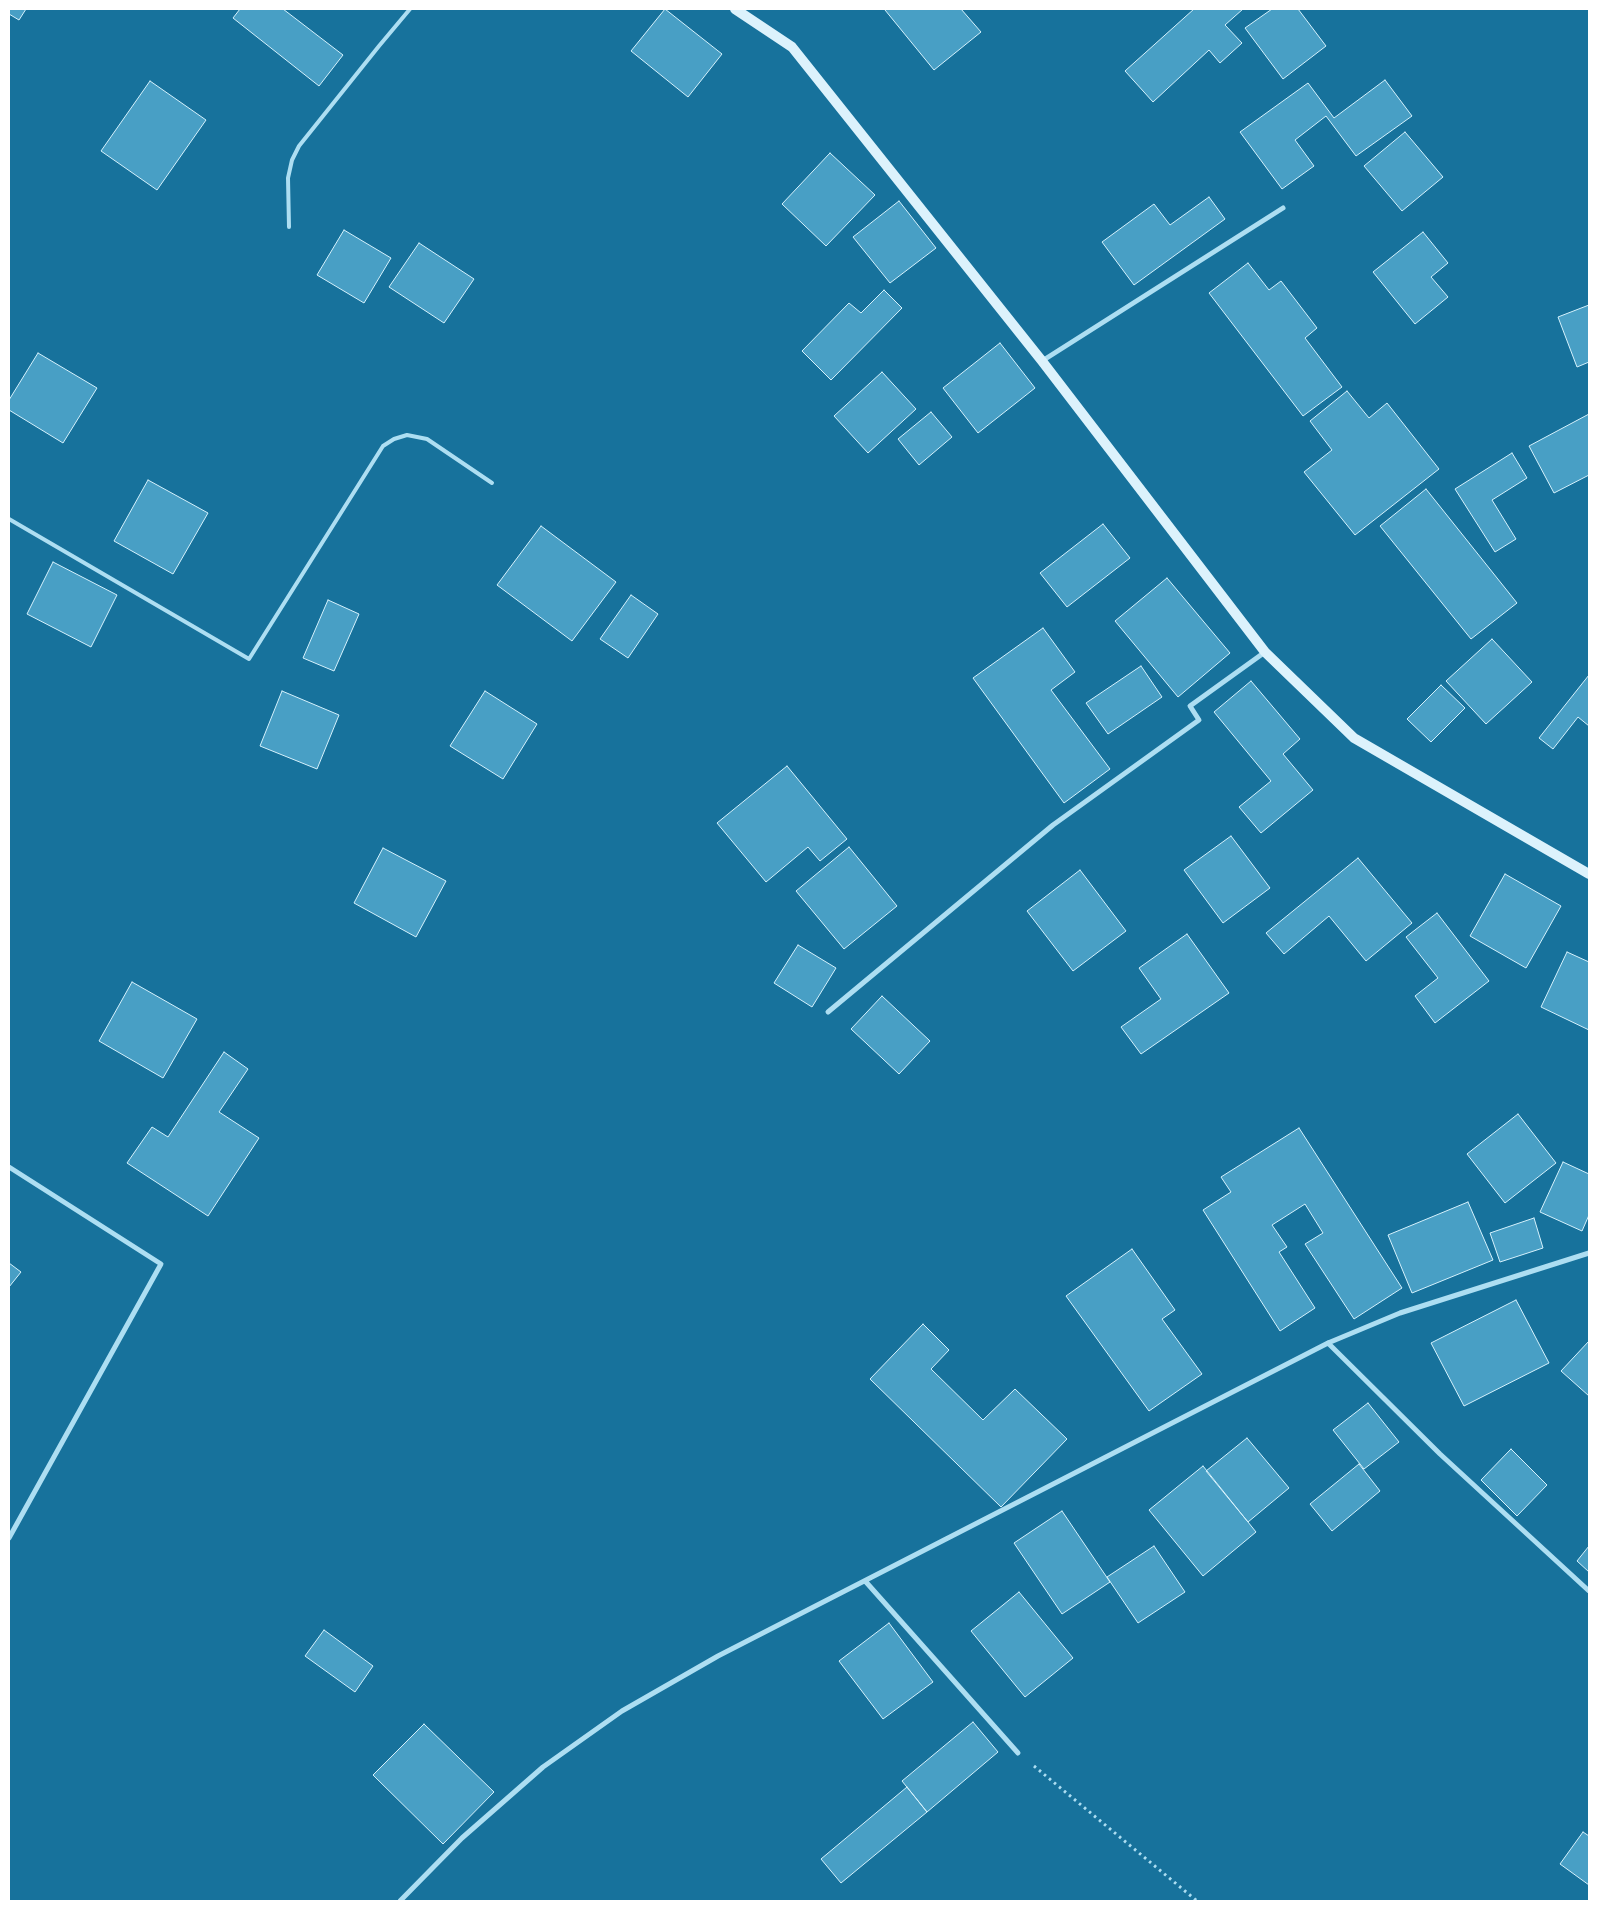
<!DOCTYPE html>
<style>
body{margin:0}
#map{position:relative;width:1598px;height:1910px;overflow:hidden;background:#17729c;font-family:Roboto,sans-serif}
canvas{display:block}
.frame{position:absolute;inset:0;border:10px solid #fff;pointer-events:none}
</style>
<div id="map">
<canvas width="1598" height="1910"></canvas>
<div class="frame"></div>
</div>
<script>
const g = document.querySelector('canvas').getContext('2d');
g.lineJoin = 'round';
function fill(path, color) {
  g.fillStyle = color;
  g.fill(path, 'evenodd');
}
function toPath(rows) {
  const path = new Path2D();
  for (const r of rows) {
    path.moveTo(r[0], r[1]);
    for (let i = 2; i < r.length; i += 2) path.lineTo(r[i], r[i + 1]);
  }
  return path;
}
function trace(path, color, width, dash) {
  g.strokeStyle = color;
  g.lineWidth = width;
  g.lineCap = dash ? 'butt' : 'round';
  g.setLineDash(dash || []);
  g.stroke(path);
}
const building = toPath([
 [9,9,26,9,19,20,9,14,9,9],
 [240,9,283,9,343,55,319,86,233,18,240,9],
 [665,9,722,54,688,97,631,51,665,9],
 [887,9,961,9,981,32,934,70,885,10,887,9],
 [1194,9,1243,9,1225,25,1242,43,1220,63,1209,50,1153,102,1125,71,1194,9],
 [1272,9,1298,9,1326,46,1283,79,1245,28,1272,9],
 [1385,80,1412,116,1356,156,1326,116,1295,140,1314,166,1282,189,1240,132,1308,83,1334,118,1385,80],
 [150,81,206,120,157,190,101,151,150,81],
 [1405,132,1443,177,1402,211,1364,166,1405,132],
 [830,153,875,195,826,246,782,204,830,153],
 [1209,197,1225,219,1134,285,1102,242,1154,204,1170,225,1209,197],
 [899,201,936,248,890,283,853,237,899,201],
 [344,230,391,258,364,303,317,275,344,230],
 [1423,232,1448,263,1431,277,1448,297,1415,324,1373,272,1423,232],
 [419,243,474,279,444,323,389,287,419,243],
 [1248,263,1269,290,1281,281,1317,328,1305,338,1342,387,1303,416,1209,293,1248,263],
 [884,290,902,308,831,380,802,351,849,303,861,313,884,290],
 [1589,305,1589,362,1577,367,1558,317,1589,305],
 [1000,343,1035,388,978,433,943,388,1000,343],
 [38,353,97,388,63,443,9,410,9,400,38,353],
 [882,372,916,409,868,453,834,416,882,372],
 [1347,391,1369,418,1387,403,1439,469,1355,535,1304,472,1332,450,1310,421,1347,391],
 [931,412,952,437,919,465,898,439,931,412],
 [1589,414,1589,475,1554,493,1529,446,1589,414],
 [1512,453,1527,478,1492,500,1516,539,1495,552,1455,489,1512,453],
 [148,480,208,513,173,574,114,541,148,480],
 [1426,489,1517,603,1471,639,1380,526,1426,489],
 [1103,524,1130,558,1067,607,1040,573,1103,524],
 [541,526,616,582,572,641,497,585,541,526],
 [53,562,117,595,91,647,27,614,53,562],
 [1167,578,1230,653,1178,697,1115,621,1167,578],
 [631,595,658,614,628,658,600,639,631,595],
 [328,600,359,614,334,671,303,658,328,600],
 [1043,628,1075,672,1051,690,1110,769,1064,803,973,678,1043,628],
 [1492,639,1532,682,1486,724,1446,681,1492,639],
 [1141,666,1162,697,1108,734,1086,703,1141,666],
 [1589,675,1589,726,1578,717,1553,749,1539,738,1589,675],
 [1251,681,1300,739,1283,754,1313,790,1261,833,1239,807,1271,781,1214,712,1251,681],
 [1441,685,1465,708,1431,742,1407,719,1441,685],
 [282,691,339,715,317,769,260,746,282,691],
 [485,691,537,724,503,779,450,746,485,691],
 [787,766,847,839,820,861,808,847,766,882,717,823,787,766],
 [1231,836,1270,888,1223,923,1184,870,1231,836],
 [849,847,897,906,844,949,796,891,849,847],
 [383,848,446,881,416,937,354,903,383,848],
 [1358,858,1412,923,1366,961,1329,916,1284,954,1266,933,1358,858],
 [1080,870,1126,931,1073,971,1027,911,1080,870],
 [1505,874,1561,906,1526,968,1470,936,1505,874],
 [1437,913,1489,981,1435,1023,1415,996,1438,978,1406,937,1437,913],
 [1187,934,1229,993,1141,1054,1121,1027,1161,999,1139,968,1187,934],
 [798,945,836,968,812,1007,774,983,798,945],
 [1567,952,1589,962,1589,1030,1541,1007,1567,952],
 [132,982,197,1019,163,1078,99,1041,132,982],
 [882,996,930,1041,899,1074,851,1029,882,996],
 [224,1052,248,1069,219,1112,259,1138,208,1216,127,1163,152,1127,168,1137,224,1052],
 [1518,1114,1556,1163,1505,1203,1467,1154,1518,1114],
 [1299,1128,1402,1288,1354,1319,1305,1244,1323,1233,1305,1204,1272,1225,1287,1247,1279,1252,1315,1308,1280,1331,1203,1210,1231,1192,1221,1177,1299,1128],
 [1563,1162,1589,1174,1589,1215,1582,1231,1540,1212,1563,1162],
 [1468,1202,1493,1260,1412,1293,1388,1235,1468,1202],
 [1534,1218,1543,1248,1500,1262,1490,1233,1534,1218],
 [1132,1249,1175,1310,1162,1319,1202,1374,1149,1411,1066,1296,1132,1249],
 [9,1263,21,1272,9,1287,9,1263],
 [1516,1300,1549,1363,1464,1406,1431,1343,1516,1300],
 [923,1324,949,1350,931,1369,983,1420,1015,1389,1067,1439,1001,1507,870,1379,923,1324],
 [1589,1341,1589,1396,1561,1371,1589,1341],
 [1368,1403,1399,1442,1364,1469,1333,1430,1368,1403],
 [1247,1438,1289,1488,1248,1522,1206,1471,1247,1438],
 [1511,1449,1547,1485,1517,1516,1481,1480,1511,1449],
 [1359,1464,1380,1491,1332,1531,1310,1504,1359,1464],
 [1203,1466,1256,1532,1203,1576,1149,1510,1203,1466],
 [1062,1511,1110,1582,1062,1614,1014,1543,1062,1511],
 [1154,1546,1185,1592,1138,1623,1107,1577,1154,1546],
 [1589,1546,1589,1572,1577,1561,1589,1546],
 [1019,1592,1073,1658,1025,1697,971,1631,1019,1592],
 [889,1623,933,1682,883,1719,839,1661,889,1623],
 [324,1630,373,1666,355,1692,305,1656,324,1630],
 [973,1722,998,1752,927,1812,902,1781,973,1722],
 [424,1724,494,1792,443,1844,373,1775,424,1724],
 [907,1787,927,1812,841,1883,821,1859,907,1787],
 [1583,1832,1589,1836,1589,1885,1560,1864,1583,1832]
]);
const path = toPath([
 [1034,1766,1197,1901]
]);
const lane = toPath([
 [289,227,288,178,292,160,299,146,379,46,410,9],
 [9,519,249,659,383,446,394,439,407,435,427,439,492,483]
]);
const street = toPath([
 [1042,361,1283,208],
 [828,1012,1053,825,1199,720,1190,706,1265,652],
 [9,1167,161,1264,9,1538],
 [1328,1343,1440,1454,1589,1591],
 [866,1582,1018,1753],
 [400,1901,462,1838,543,1767,622,1711,718,1656,1328,1343,1400,1313,1589,1253]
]);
const secondary = toPath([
 [735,9,792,47,1042,361,1265,652,1354,738,1589,874]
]);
fill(building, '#489fc5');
trace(building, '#d5f1fc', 1);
trace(path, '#addef2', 3, [2.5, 4]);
trace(lane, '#addef2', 4);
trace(street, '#addef2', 5);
trace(secondary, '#dcf2fc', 10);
</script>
